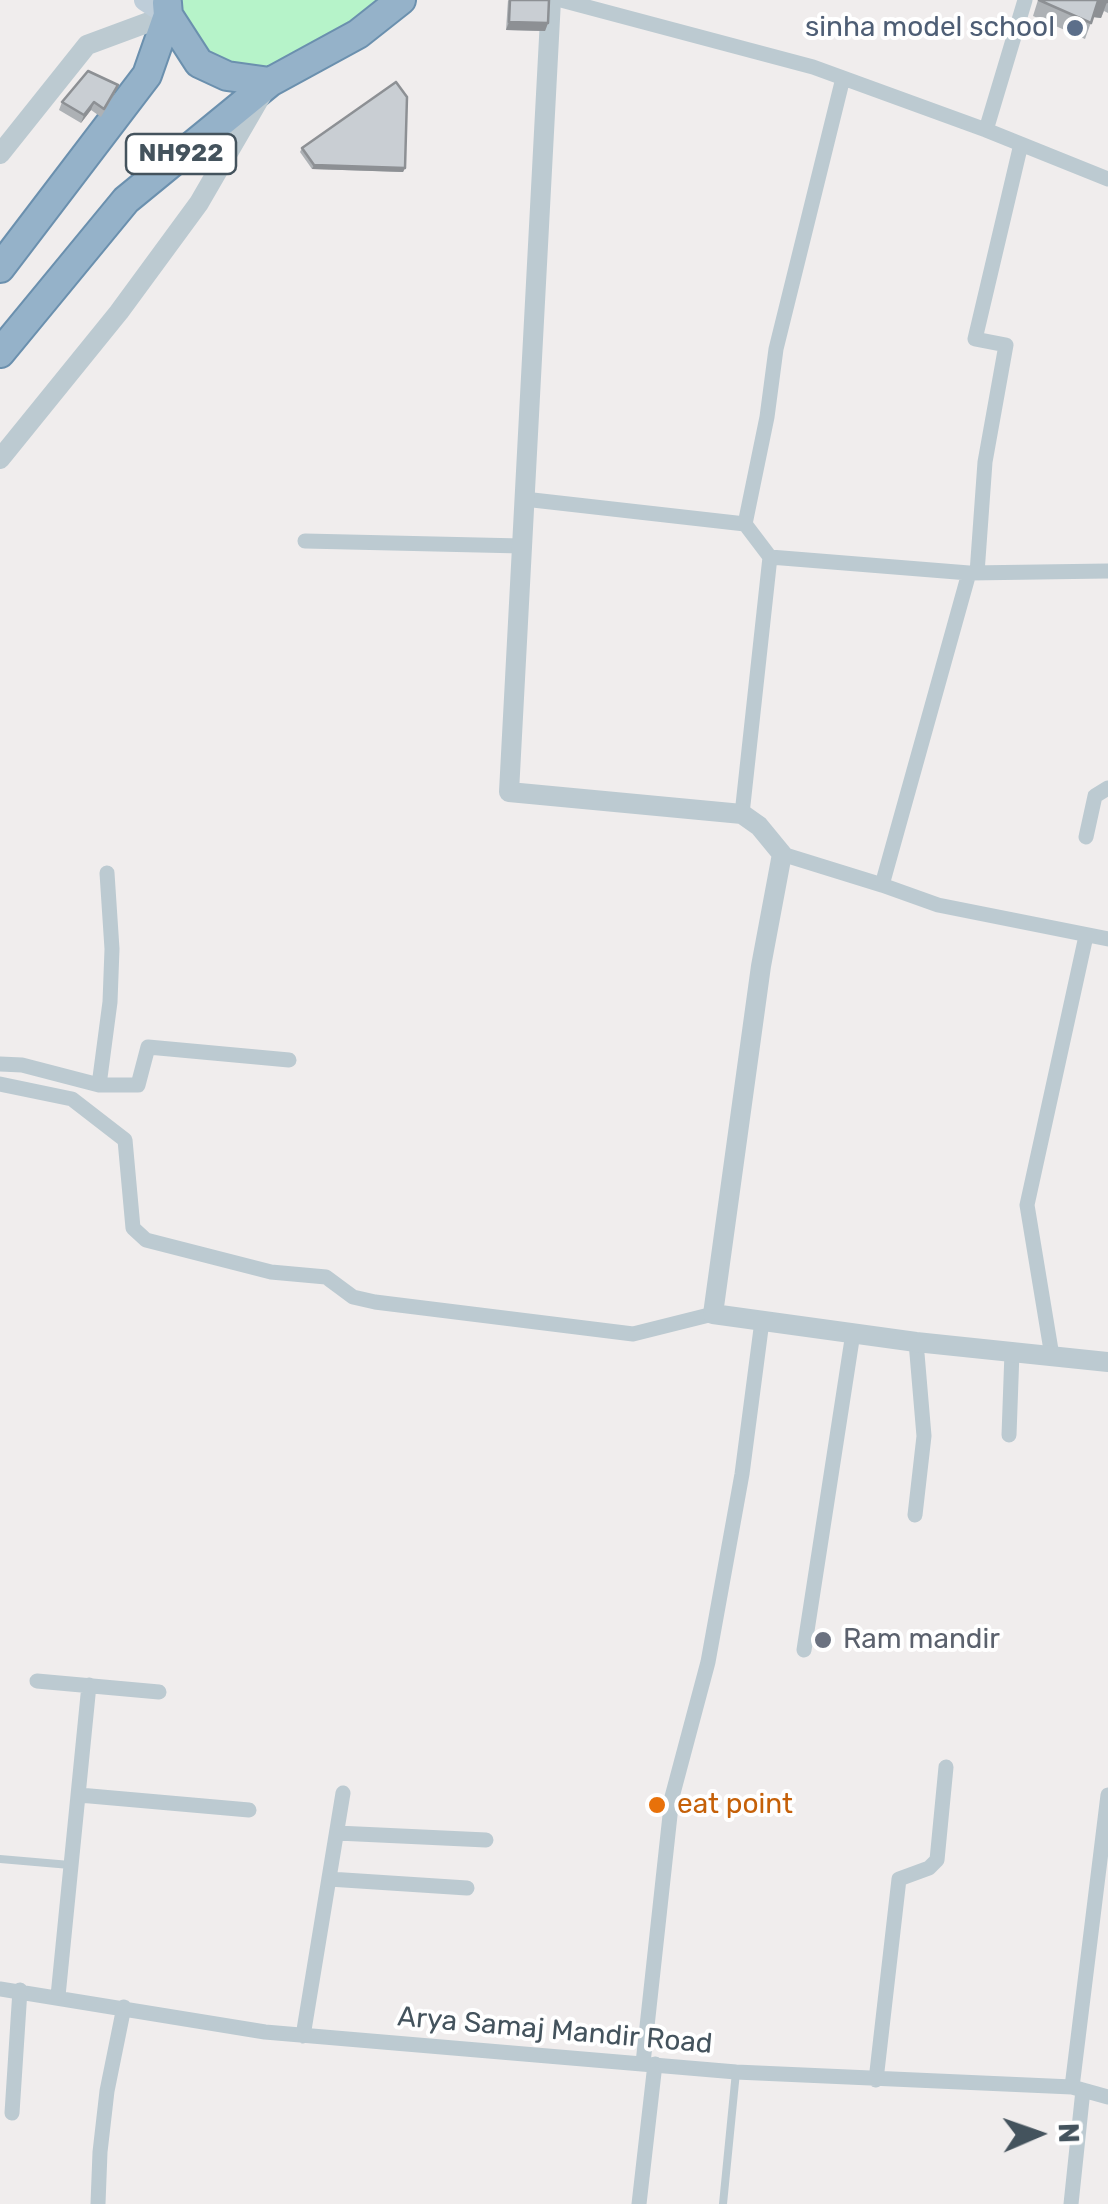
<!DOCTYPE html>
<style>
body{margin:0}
#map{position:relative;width:1108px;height:2204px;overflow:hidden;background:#f0eded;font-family:Rubik,sans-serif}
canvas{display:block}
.north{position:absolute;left:988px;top:2084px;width:100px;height:100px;-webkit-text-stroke:8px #fff;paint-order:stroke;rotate:88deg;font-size:28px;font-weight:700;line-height:40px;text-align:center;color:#44535d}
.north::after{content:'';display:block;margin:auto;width:35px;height:45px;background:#44535d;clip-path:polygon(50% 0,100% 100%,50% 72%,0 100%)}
</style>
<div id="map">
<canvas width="1108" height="2204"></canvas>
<div class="north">N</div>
</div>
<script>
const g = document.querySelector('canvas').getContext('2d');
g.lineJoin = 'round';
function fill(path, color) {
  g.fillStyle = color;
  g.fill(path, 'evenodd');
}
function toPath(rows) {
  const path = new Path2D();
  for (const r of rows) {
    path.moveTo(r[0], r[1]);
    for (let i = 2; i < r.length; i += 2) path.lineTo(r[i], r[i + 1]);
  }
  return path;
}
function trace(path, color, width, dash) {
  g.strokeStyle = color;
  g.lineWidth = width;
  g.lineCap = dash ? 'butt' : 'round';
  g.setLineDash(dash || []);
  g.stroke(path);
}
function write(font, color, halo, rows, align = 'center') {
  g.font = font + ' Rubik,sans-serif';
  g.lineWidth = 8;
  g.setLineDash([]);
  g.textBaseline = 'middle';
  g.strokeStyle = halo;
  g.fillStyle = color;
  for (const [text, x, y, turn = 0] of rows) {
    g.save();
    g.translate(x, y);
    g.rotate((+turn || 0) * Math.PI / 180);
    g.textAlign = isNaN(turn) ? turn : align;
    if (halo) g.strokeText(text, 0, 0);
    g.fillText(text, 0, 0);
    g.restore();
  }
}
const green = toPath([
 [179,0,387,0,294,60,272,67,253,68,222,59,206,48,187,23]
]);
const service = toPath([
 [0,1859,70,1865],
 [723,2204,736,2072]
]);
const minor = toPath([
 [561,0,813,67,986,130,1108,179],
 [986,130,1025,0],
 [524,499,745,524,770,557],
 [745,524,767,417,776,349,843,78],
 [305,541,522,546],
 [977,573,985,462,1006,345,975,339,1021,144],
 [742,814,770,557,969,573,1108,571],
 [1086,837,1095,796,1108,788],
 [782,854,882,885,969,573],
 [882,885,938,905,1108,939],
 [0,1064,22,1065,99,1085,138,1085,148,1047,289,1060],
 [0,1084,72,1099,125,1140,133,1228,146,1240,271,1272,326,1277,353,1297,375,1302,633,1334,713,1314],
 [99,1085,110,1002,112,949,107,873],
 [1052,1356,1027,1205,1086,936],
 [1009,1435,1012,1352],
 [915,1515,924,1436,916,1342],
 [804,1650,853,1333],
 [37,1681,159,1692],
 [79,1795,249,1810],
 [337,1833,486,1840],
 [329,1879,467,1888],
 [0,1989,265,2032,736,2072,1072,2087,1108,2097],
 [58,1996,89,1685],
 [303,2036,343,1793],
 [643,2063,672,1797,708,1662,742,1474,762,1321],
 [876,2080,899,1879,929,1868,937,1860,946,1767],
 [1072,2087,1108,1795],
 [12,2113,20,1990],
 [98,2204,100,2152,107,2091,124,2007],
 [639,2204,655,2064],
 [1071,2204,1083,2090]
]);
const tertiary = toPath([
 [551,0,509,792,742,814,759,826,782,854,761,966,713,1314,916,1342,1108,1362],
 [0,154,87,45,168,15],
 [0,459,119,312,199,203,261,96]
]);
const secondary = toPath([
 [145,0,168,15]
]);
const trunk = toPath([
 [167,3,168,15,199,63,227,76,270,82],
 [0,268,147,75,168,15],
 [0,353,126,200,270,82,358,34,401,0]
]);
const wall = toPath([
 [508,0,548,23,545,31,506,30],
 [1038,0,1108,0,1108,13,1104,11,1101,18,1093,17,1085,39,1033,16],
 [115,93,101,117,91,110,81,123,59,110,62,102],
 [302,148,405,168,403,172,312,169,300,152]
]);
const shadedWall = toPath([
 [1098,1,1107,2,1101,18,1093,17],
 [509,22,548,23,545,31,506,30],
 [94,102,91,110,81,123,84,115],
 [314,165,405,168,403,172,312,169]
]);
const building = toPath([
 [510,0,549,0,548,23,509,22,510,0],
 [1039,0,1107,0,1107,2,1098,1,1091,23,1039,0],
 [88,71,118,85,104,109,94,102,84,115,62,102,88,71],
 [396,82,407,97,405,168,314,165,302,148,396,82]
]);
const markers = [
 [1075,28,10,"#5c6f8a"],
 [823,1640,10,"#6b7280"],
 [657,1805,10,"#e8710a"]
];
const shields = [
 [181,154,110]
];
const shieldNames = [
 ["NH922",181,154]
];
const serviceNames = [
 ["sinha model school",1055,28]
];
const worshipNames = [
 ["Ram mandir",843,1640]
];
const foodNames = [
 ["eat point",677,1805]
];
const streetNames = [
 ["Arya Samaj Mandir Road",555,2031,5]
];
fill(green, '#b6f3c9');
trace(trunk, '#6b90ae', 32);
trace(service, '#bccad1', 8);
trace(minor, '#bccad1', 15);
trace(tertiary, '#bccad1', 20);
trace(secondary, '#becdd9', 22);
trace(trunk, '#95b2c9', 28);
fill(wall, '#adb1b5');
fill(shadedWall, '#8d9094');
fill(building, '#c9ced3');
trace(building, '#8d9094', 2.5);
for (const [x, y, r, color] of markers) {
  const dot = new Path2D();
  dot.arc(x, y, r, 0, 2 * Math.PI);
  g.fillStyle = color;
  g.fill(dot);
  trace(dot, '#fff', 4);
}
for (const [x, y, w] of shields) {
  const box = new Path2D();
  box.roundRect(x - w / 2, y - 20, w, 40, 8);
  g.fillStyle = '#fff';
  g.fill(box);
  trace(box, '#44535d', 2.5);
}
write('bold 25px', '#44535d', null, shieldNames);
write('28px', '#4e5e75', '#fff', serviceNames, 'right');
write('28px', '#5b616d', '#fff', worshipNames, 'left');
write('28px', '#c56008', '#fff', foodNames, 'left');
write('28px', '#44535d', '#fff', streetNames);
</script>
